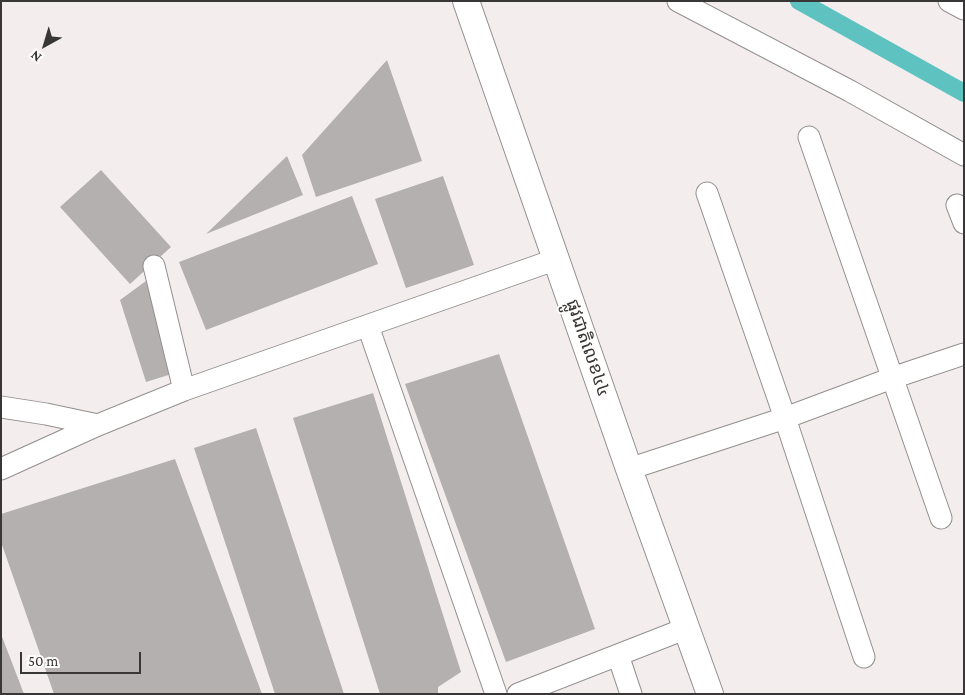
<!DOCTYPE html>
<meta charset="utf-8">
<style>
body{margin:0}
#map{position:relative;width:965px;height:695px;overflow:hidden;background:#f3eeed;font-family:"Crimson Pro",serif}
canvas{display:block}
.frame{position:absolute;inset:0;border:2px solid #383636;pointer-events:none}
.north{position:absolute;left:20px;top:20px;width:50px;height:50px;-webkit-text-stroke:4px #fffcfc;paint-order:stroke;rotate:219deg;font-size:14px;font-weight:700;line-height:20px;text-align:center;color:#383636}
.north::after{content:'';display:block;margin:auto;width:18px;height:22px;background:#383636;clip-path:polygon(50% 0,100% 100%,50% 72%,0 100%)}
.scale{position:absolute;left:20px;top:652px;width:121px;height:22px;box-sizing:border-box;border:2px solid #383636;border-top:0;padding-left:6px;font-size:15px;line-height:18px;white-space:nowrap;color:#383636;-webkit-text-stroke:4px #fffcfc;paint-order:stroke}
</style>
<div id="map">
<canvas width="965" height="695"></canvas>
<div class="frame"></div>
<div class="north">N</div>
<div class="scale">50 m</div>
</div>
<script>
const g = document.querySelector('canvas').getContext('2d');
g.lineJoin = 'round';
function toPath(rows) {
  const path = new Path2D();
  for (const r of rows) {
    path.moveTo(r[0], r[1]);
    for (let i = 2; i < r.length; i += 2) path.lineTo(r[i], r[i + 1]);
  }
  return path;
}
function trace(path, color, width, dash) {
  g.strokeStyle = color;
  g.lineWidth = width;
  g.lineCap = dash ? 'butt' : 'round';
  g.setLineDash(dash || []);
  g.stroke(path);
}
function fill(path, color) {
  g.fillStyle = color;
  g.fill(path, 'evenodd');
}
function write(font, color, halo, rows, align = 'center') {
  g.font = font + ' "Crimson Pro","Noto Sans Khmer",serif';
  g.lineWidth = 4;
  g.setLineDash([]);
  g.textBaseline = 'middle';
  g.strokeStyle = halo;
  g.fillStyle = color;
  for (const [text, x, y, turn = 0] of rows) {
    g.save();
    g.translate(x, y);
    g.rotate((+turn || 0) * Math.PI / 180);
    g.textAlign = isNaN(turn) ? turn : align;
    if (halo) g.strokeText(text, 0, 0);
    g.fillText(text, 0, 0);
    g.restore();
  }
}
const canal = toPath([
 [799,1,964,93]
]);
const building = toPath([
 [387,60,422,161,316,197,302,155],
 [287,156,303,195,206,234],
 [101,170,171,247,130,284,60,207],
 [443,176,474,265,406,288,375,199],
 [352,196,378,264,206,330,179,262],
 [146,281,175,373,146,382,120,300],
 [499,354,595,629,506,662,405,384],
 [373,393,461,672,438,687,438,694,380,694,293,418],
 [256,428,344,694,275,694,194,448],
 [175,459,262,694,54,694,1,542,1,514],
 [1,634,24,694,1,694]
]);
const minor = toPath([
 [678,1,850,91,964,155],
 [949,1,964,9],
 [809,137,941,518],
 [707,193,785,418,864,657],
 [957,205,964,223],
 [154,266,184,390],
 [368,326,496,694],
 [1,407,46,414,98,425,184,390,557,259],
 [1,469,98,425],
 [629,469,785,418,892,378,964,354],
 [618,655,631,694],
 [518,694,687,628]
]);
const major = toPath([
 [466,1,629,469,710,694]
]);
const streetNames = [
 ["ផ្លូវជាតិលេខ៤៤",588,348,71]
];
trace(canal, '#5ec2c0', 18);
fill(building, '#b4b0af');
trace(minor, '#938f8e', 23);
trace(major, '#938f8e', 28);
trace(minor, '#fff', 21);
trace(major, '#fff', 26);
write('18px', '#383636', '#fffcfc', streetNames);
</script>
